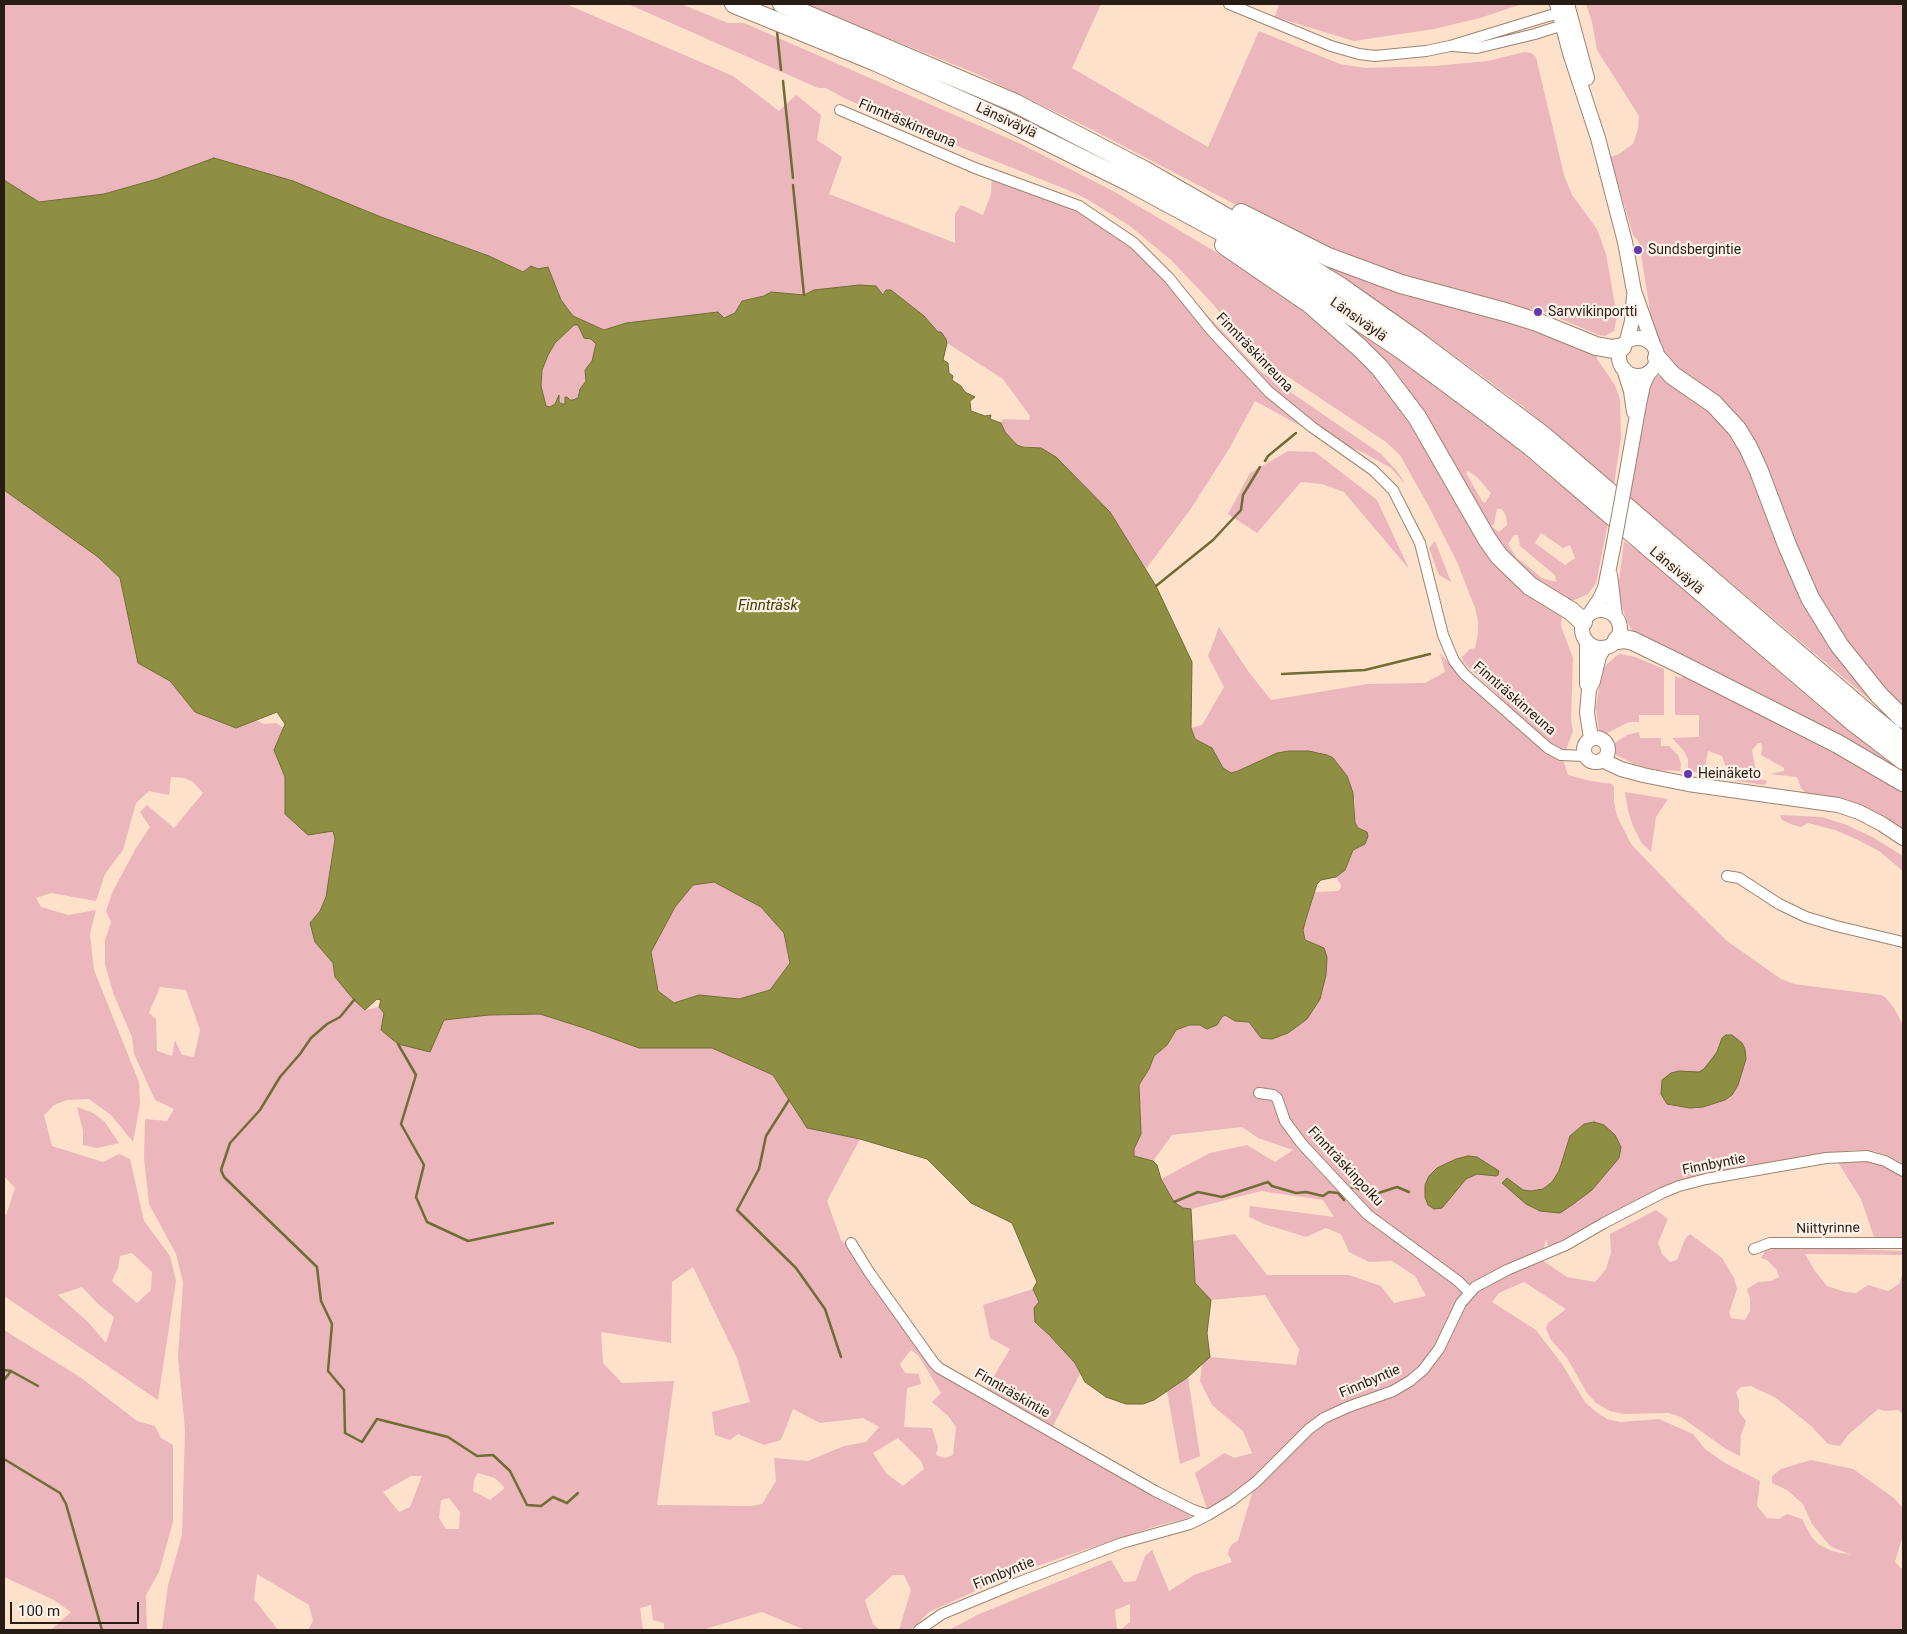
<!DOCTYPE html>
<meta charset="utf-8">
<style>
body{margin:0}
#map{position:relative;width:1907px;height:1634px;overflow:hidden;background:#fde1cb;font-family:Roboto,sans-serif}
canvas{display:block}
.frame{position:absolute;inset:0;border:5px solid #271d15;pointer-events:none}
.scale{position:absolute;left:10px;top:1602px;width:129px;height:22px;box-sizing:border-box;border:2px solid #271d15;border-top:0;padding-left:6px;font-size:15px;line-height:18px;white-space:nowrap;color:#271d15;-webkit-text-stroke:4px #fdf2e9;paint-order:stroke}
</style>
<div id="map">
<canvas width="1907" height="1634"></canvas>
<div class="frame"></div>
<div class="scale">100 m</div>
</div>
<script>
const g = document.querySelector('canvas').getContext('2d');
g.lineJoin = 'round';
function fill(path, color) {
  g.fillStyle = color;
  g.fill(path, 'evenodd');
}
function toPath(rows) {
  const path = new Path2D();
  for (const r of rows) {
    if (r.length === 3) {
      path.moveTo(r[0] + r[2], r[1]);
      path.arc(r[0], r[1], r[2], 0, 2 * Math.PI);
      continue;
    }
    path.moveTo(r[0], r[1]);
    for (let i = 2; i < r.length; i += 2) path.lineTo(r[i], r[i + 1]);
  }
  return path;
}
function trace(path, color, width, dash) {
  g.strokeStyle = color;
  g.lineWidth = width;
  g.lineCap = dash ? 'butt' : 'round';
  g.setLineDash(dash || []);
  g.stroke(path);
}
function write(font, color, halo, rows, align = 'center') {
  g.font = font + ' Roboto,sans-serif';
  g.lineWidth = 4.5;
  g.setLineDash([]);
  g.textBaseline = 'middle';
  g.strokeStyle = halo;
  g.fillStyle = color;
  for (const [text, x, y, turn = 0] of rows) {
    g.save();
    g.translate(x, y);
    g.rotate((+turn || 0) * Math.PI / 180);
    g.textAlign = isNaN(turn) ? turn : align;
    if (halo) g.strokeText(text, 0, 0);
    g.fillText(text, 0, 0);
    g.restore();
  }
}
const green = toPath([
 [4,4,566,4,733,76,779,111,796,95,821,115,817,140,842,157,829,194,955,243,955,214,961,205,983,215,991,194,992,169,1086,209,1178,282,1204,312,1261,372,1381,454,1397,471,1406,485,1391,468,1362,452,1319,436,1255,401,1229,449,1190,510,1146,569,1110,512,1041,448,1017,445,1005,432,1001,423,1003,419,1029,420,1030,416,1003,379,947,343,946,339,938,332,924,316,891,290,883,295,814,290,804,295,771,292,764,296,742,301,735,313,723,318,718,312,626,323,604,330,573,316,561,300,548,267,523,272,489,256,381,217,157,179,104,194,39,202,4,180],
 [628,4,681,4,728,23,744,23,1021,144,1113,191,1241,267,1289,299,1328,329,1375,376,1404,411,1479,538,1562,613,1561,626,1573,658,1571,720,1573,731,1566,750,1563,751,1555,747,1541,737,1463,662,1462,657,1470,649,1475,648,1478,633,1478,621,1475,608,1457,562,1429,507,1400,455,1386,442,1263,360,1256,353,1252,345,1229,324,1212,303,1171,260,1130,226,1087,199,1063,188,955,145,846,99,826,88,818,88],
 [803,4,1101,4,1072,68,1208,147,1259,31,1340,64,1366,68,1434,66,1488,61,1524,52,1531,53,1536,57,1564,175,1572,195,1597,229,1606,254,1617,316,1614,331,1605,336,1599,335,1537,309,1524,309,1373,268,1261,218,1089,128,975,73],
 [1279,4,1522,4,1480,18,1434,29,1354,41,1275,17],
 [1586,4,1903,4,1903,710,1870,674,1832,622,1797,553,1726,405,1701,384,1687,379,1664,358,1652,323,1639,242,1633,235,1610,157,1619,154,1633,144,1638,129,1639,116,1597,50,1592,22],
 [1303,251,1597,353,1597,359,1615,385,1620,400,1621,437,1614,484,1521,405,1463,362,1357,287],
 [1330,312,1458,401,1608,523,1596,583,1588,594,1570,602,1561,599,1507,559,1442,448],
 [1468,471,1477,477,1491,493,1485,503,1482,501,1466,473],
 [1497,509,1502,509,1506,516,1507,525,1499,532,1491,526,1494,524],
 [1541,533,1563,548,1570,545,1575,558,1565,565,1535,543],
 [1514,535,1518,535,1520,546,1555,575,1556,582,1542,578,1516,557,1508,544],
 [578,324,584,338,591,339,596,344,592,361,585,370,586,380,580,389,578,398,573,400,565,398,565,404,562,404,556,399,555,404,550,407,545,406,541,386,542,370,548,355,555,343,574,325],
 [1653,374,1677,383,1692,394,1739,442,1787,565,1882,710,1629,497,1647,383],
 [1288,451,1315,452,1377,500,1409,569,1344,492,1322,484,1301,482,1257,533,1228,514,1250,473],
 [4,490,98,557,120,578,138,663,170,681,195,712,236,728,256,720,264,724,276,723,284,728,274,750,285,777,285,814,333,831,335,839,326,897,320,911,310,923,315,942,333,963,335,977,365,1010,379,1007,384,1013,444,1020,489,1015,540,1014,584,1028,639,1048,712,1048,773,1075,807,1128,860,1139,827,1201,841,1240,848,1246,937,1371,1165,1503,1192,1513,1189,1518,1159,1525,1013,1574,929,1612,911,1630,899,1630,911,1590,904,1575,893,1575,865,1600,873,1624,880,1630,805,1630,762,1612,702,1630,664,1630,664,1623,653,1620,651,1605,640,1608,643,1630,308,1630,313,1621,309,1605,257,1574,254,1599,278,1630,162,1630,168,1585,182,1535,185,1429,178,1357,183,1283,176,1254,149,1204,144,1158,145,1119,167,1121,174,1109,155,1100,134,1054,132,1037,113,993,105,964,105,940,111,922,106,911,113,891,136,848,150,827,140,812,147,805,174,828,203,793,193,782,184,778,171,777,169,795,149,791,136,803,123,850,105,874,96,901,51,893,36,898,41,907,68,915,96,910,90,934,94,970,139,1082,140,1104,133,1142,111,1115,89,1099,67,1100,54,1105,44,1115,52,1146,103,1162,119,1154,130,1159,144,1221,170,1256,176,1281,158,1400,4,1296,4,1215,6,1215,15,1188,4,1176],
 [160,987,186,990,200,1030,194,1057,182,1055,175,1040,172,1056,157,1051,156,1019,149,1013],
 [132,1253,152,1272,151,1290,137,1303,112,1281,118,1268,120,1256],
 [693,1267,737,1358,750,1402,712,1412,715,1435,730,1440,738,1434,764,1445,781,1440,793,1409,820,1423,863,1418,879,1427,866,1442,844,1446,808,1461,774,1458,776,1481,762,1504,751,1506,657,1505,674,1381,622,1383,603,1363,601,1332,671,1343,672,1282],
 [82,1287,98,1304,114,1317,106,1343,88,1322,58,1295],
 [911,1350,919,1356,941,1393,932,1402,948,1416,956,1427,953,1455,945,1458,936,1455,938,1447,932,1428,904,1427,907,1388,921,1384,919,1374,905,1373,900,1364],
 [898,1438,921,1461,924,1469,903,1486,886,1473,873,1453],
 [478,1473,495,1478,505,1488,490,1500,473,1491,474,1480],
 [411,1476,422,1476,410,1507,399,1512,383,1492],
 [449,1498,460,1512,459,1529,446,1529,439,1518,441,1500],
 [1435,541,1451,582,1439,575,1429,548],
 [1624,541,1644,556,1814,702,1890,763,1634,633,1627,622,1621,603,1619,581],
 [1219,627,1248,671,1271,700,1367,684,1425,683,1445,672,1440,653,1460,675,1535,742,1551,755,1564,762,1568,775,1591,781,1612,784,1614,787,1614,801,1617,816,1631,844,1679,894,1727,941,1781,979,1794,984,1881,995,1885,997,1894,1008,1903,1025,1903,1164,1889,1156,1874,1151,1857,1150,1834,1152,1791,1161,1703,1174,1665,1187,1620,1208,1549,1249,1546,1239,1542,1257,1539,1258,1567,1277,1595,1282,1606,1269,1611,1253,1610,1234,1656,1210,1668,1219,1658,1243,1662,1254,1670,1262,1677,1260,1685,1239,1690,1234,1722,1258,1734,1278,1737,1289,1729,1313,1731,1318,1745,1320,1750,1311,1750,1299,1747,1289,1758,1282,1771,1281,1779,1277,1777,1270,1767,1260,1761,1258,1766,1250,1771,1248,1805,1247,1903,1251,1903,1255,1805,1254,1815,1271,1827,1286,1846,1292,1856,1293,1868,1285,1888,1291,1899,1284,1903,1272,1903,1414,1898,1410,1885,1411,1878,1409,1848,1435,1840,1446,1828,1444,1810,1425,1776,1398,1751,1386,1741,1387,1736,1392,1739,1401,1739,1412,1746,1421,1741,1435,1740,1456,1726,1449,1681,1417,1669,1413,1623,1414,1610,1411,1596,1403,1587,1393,1567,1358,1551,1340,1548,1333,1546,1328,1548,1323,1566,1309,1524,1282,1499,1293,1492,1302,1536,1330,1562,1364,1585,1402,1595,1411,1607,1419,1620,1422,1659,1419,1693,1434,1705,1449,1725,1463,1760,1481,1757,1506,1767,1518,1779,1519,1787,1514,1802,1519,1811,1536,1818,1544,1832,1551,1851,1555,1830,1546,1812,1524,1803,1504,1787,1490,1772,1483,1772,1476,1781,1469,1811,1460,1853,1469,1894,1498,1903,1508,1903,1535,1895,1562,1903,1570,1903,1630,1120,1630,1130,1622,1130,1604,1115,1610,1117,1630,949,1630,977,1615,1111,1560,1124,1582,1136,1581,1145,1556,1152,1550,1169,1591,1168,1592,1194,1575,1232,1562,1228,1554,1229,1549,1232,1544,1238,1541,1255,1483,1207,1509,1195,1473,1224,1453,1235,1458,1252,1453,1243,1431,1212,1405,1200,1381,1202,1364,1210,1357,1296,1365,1299,1349,1265,1295,1211,1300,1195,1283,1193,1241,1235,1234,1267,1275,1349,1275,1381,1286,1394,1303,1426,1296,1415,1276,1392,1261,1369,1262,1349,1252,1341,1234,1326,1228,1306,1237,1264,1224,1249,1217,1250,1206,1334,1217,1323,1200,1261,1191,1191,1209,1183,1208,1174,1202,1161,1179,1210,1153,1247,1145,1275,1162,1293,1150,1258,1138,1242,1127,1172,1135,1153,1161,1134,1156,1134,1149,1141,1134,1139,1085,1149,1069,1154,1056,1167,1045,1176,1030,1189,1025,1217,1025,1222,1017,1225,1015,1235,1021,1305,940,1303,930,1315,892,1338,891,1341,888,1341,885,1336,877,1345,870,1353,849,1365,844,1367,832,1358,828,1355,823,1355,801,1350,785,1347,776,1333,758,1318,752,1289,751,1277,753,1238,771,1231,773,1223,768,1212,748,1195,739,1191,728,1202,725,1224,687,1208,656],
 [1620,654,1635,657,1664,669,1664,715,1639,715,1639,722,1629,722,1605,734,1599,731,1596,708,1602,669,1616,656],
 [1675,676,1681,678,1685,676,1903,786,1903,831,1807,794,1801,788,1797,777,1770,774,1784,771,1784,768,1761,755,1762,748,1761,743,1758,743,1752,750,1756,772,1728,767,1725,765,1722,756,1708,751,1705,767,1738,777,1765,780,1767,782,1764,785,1737,781,1711,774,1688,771,1688,759,1684,751,1672,738,1699,737,1699,715,1675,715],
 [1639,732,1640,738,1661,738,1661,746,1669,746,1678,755,1681,764,1680,771,1654,770,1634,764,1616,755,1613,749,1615,743,1627,735],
 [1625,792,1668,799,1656,817,1651,852,1641,842,1633,826,1628,811],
 [1780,815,1822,817,1847,825,1874,838,1903,856,1903,871,1879,851,1856,839,1835,830,1808,823,1801,827,1793,825,1782,820],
 [714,882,761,907,784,933,790,963,770,990,739,999,699,995,674,1003,658,991,651,952,675,907,693,885],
 [77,1107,93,1113,104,1121,119,1143,97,1148,83,1145,83,1131],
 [1837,1161,1871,1161,1903,1176,1903,1238,1874,1237,1861,1199],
 [1033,1289,1039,1302,1035,1323,1064,1350,1075,1363,1080,1374,1052,1428,985,1391,1010,1349,990,1338,983,1305],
 [4,1330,80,1377,137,1421,155,1426,161,1438,173,1445,173,1522,159,1572,146,1595,147,1630,51,1630,71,1612,54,1600,4,1577],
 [1188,1377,1200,1456,1180,1464,1167,1391]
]);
const water = toPath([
 [214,158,293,181,381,217,489,256,523,272,531,266,538,269,548,267,561,300,573,316,604,330,626,323,718,312,724,318,735,313,742,301,764,296,771,292,804,295,814,290,859,285,876,286,883,295,886,290,891,290,924,316,938,332,941,332,946,339,947,343,943,360,948,363,949,373,953,376,952,380,961,386,965,392,975,397,970,401,971,411,985,416,991,415,990,419,1001,423,1005,432,1017,445,1023,447,1041,448,1056,457,1110,512,1156,586,1192,662,1191,728,1195,739,1212,748,1223,768,1231,773,1238,771,1277,753,1289,751,1309,751,1327,755,1333,758,1347,776,1353,793,1355,823,1358,828,1367,832,1368,836,1365,844,1353,850,1345,870,1336,877,1321,880,1317,884,1306,919,1303,930,1305,940,1324,948,1327,957,1326,975,1320,999,1307,1019,1288,1033,1272,1039,1261,1038,1249,1022,1235,1021,1225,1015,1222,1017,1217,1025,1207,1029,1200,1025,1189,1025,1176,1030,1167,1045,1154,1056,1149,1069,1139,1085,1141,1134,1134,1149,1134,1156,1153,1161,1157,1165,1161,1179,1174,1202,1183,1208,1191,1209,1195,1283,1211,1300,1207,1333,1210,1357,1188,1377,1154,1400,1143,1404,1126,1404,1106,1397,1085,1382,1075,1363,1050,1336,1035,1322,1034,1308,1039,1302,1033,1289,1037,1282,1012,1223,971,1203,927,1159,860,1139,807,1128,773,1075,712,1048,639,1048,584,1028,540,1014,489,1015,444,1020,430,1052,398,1044,381,1030,384,1013,379,1007,381,1000,377,999,365,1010,354,1000,335,977,333,963,315,942,310,923,320,911,326,897,335,839,333,831,308,835,285,814,285,777,274,750,285,724,277,712,236,728,195,712,170,681,138,663,120,578,98,557,4,490,4,180,39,202,104,194,157,179,214,158],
 [578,325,584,338,591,339,596,344,592,361,585,370,586,381,580,389,578,398,573,400,570,400,567,397,565,397,565,404,562,404,559,402,559,395,555,404,550,407,546,406,541,386,542,370,548,355,555,343,574,325,578,325],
 [714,882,761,907,784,933,790,963,770,990,739,999,699,995,674,1003,658,991,651,952,675,907,693,885,714,882],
 [1726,1035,1732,1035,1742,1043,1745,1049,1746,1059,1738,1085,1732,1095,1725,1100,1703,1107,1690,1108,1667,1104,1661,1094,1662,1080,1671,1073,1679,1071,1699,1072,1704,1069,1717,1052,1722,1038,1726,1035],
 [1594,1122,1604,1125,1615,1135,1621,1147,1619,1158,1592,1190,1572,1205,1560,1213,1540,1211,1526,1204,1502,1183,1507,1178,1523,1190,1531,1191,1543,1189,1552,1182,1559,1171,1570,1136,1584,1124,1594,1122],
 [1468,1156,1477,1157,1499,1171,1498,1175,1496,1176,1477,1174,1466,1179,1442,1208,1434,1209,1428,1205,1425,1197,1425,1185,1429,1176,1437,1168,1456,1159,1468,1156]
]);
const stream = toPath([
 [774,10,774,11],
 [777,31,781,70],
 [783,81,793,178],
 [793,185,804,295],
 [1265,461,1268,456,1296,433],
 [1156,586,1213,540,1241,510,1243,495,1260,467],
 [1282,674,1365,670,1430,654],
 [354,1000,340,1017,327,1024,311,1038,300,1054,280,1077,260,1110,230,1143,221,1170,224,1177,317,1267,321,1301,332,1324,328,1371,344,1390,345,1433,362,1442,377,1419,448,1437,477,1456,493,1455,510,1471,527,1505,541,1506,553,1497,567,1503,578,1493],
 [398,1044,416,1075,401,1124,424,1165,416,1197,427,1222,468,1241,553,1223],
 [789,1100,766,1136,759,1169,737,1210,796,1268,825,1309,841,1357],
 [1352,1188,1354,1186,1369,1196,1397,1187,1409,1192],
 [1174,1202,1198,1192,1222,1197,1268,1182,1272,1186,1296,1193,1306,1192,1323,1196,1329,1192,1338,1193,1344,1200],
 [4,1370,11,1371,4,1380],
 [11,1371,38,1386],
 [4,1459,60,1493,66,1504,102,1630]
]);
const minor = toPath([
 [1229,4,1331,46,1359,54,1375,56,1426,51,1450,46,1548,16,1559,14,1565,16],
 [1453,46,1477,48,1535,34,1563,25,1567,22],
 [840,110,975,168,1079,206,1134,243,1169,278,1211,330,1269,392,1312,427,1373,470,1393,490,1420,543,1443,635,1454,661,1464,674,1548,748,1561,755,1585,756],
 [1727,876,1739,878,1779,904,1806,917,1836,926,1903,942],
 [1259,1093,1273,1095,1277,1098,1285,1121,1302,1144,1368,1215,1458,1281,1469,1292],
 [851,1243,869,1272,934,1363,939,1368,1155,1491,1193,1510,1208,1515],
 [1754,1249,1770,1243,1903,1243],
 [919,1630,942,1614,1017,1583,1122,1543,1190,1524,1208,1515,1231,1501,1256,1482,1309,1429,1324,1418,1348,1407,1393,1391,1410,1381,1423,1370,1439,1349,1461,1303,1475,1287,1507,1270,1566,1245,1604,1223,1662,1193,1679,1186,1706,1179,1826,1158,1867,1156,1885,1161,1903,1171]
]);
const secondary = toPath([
 [1557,4,1570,53,1598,138,1625,242,1634,291,1653,344],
 [1567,4,1587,78],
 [1638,357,19],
 [1627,341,1632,321,1634,296],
 [1624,369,1631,391,1634,412],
 [1626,477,1639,404,1643,385,1649,372],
 [1610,575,1615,616],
 [1601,629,19],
 [1591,612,1600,599,1605,588,1613,548],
 [1587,642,1587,684],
 [1596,750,12],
 [1591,738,1587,713,1589,689,1593,681,1599,656,1604,648],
 [1602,760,1621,769,1643,775,1688,784,1838,805,1859,812,1882,824,1903,838]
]);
const motorway = toPath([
 [734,4,876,62,1002,119,1131,183,1244,244,1402,350,1487,413,1531,447,1852,721,1903,760],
 [782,4,1015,103,1144,170,1252,232,1341,287,1412,337,1544,436,1872,717,1903,742],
 [1241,213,1328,257,1401,284,1505,312,1537,322,1596,346,1613,349,1622,347],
 [1224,245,1310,304,1360,348,1380,368,1417,417,1487,539,1499,556,1530,586,1571,611,1583,622],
 [1657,358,1672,375,1714,404,1737,429,1748,447,1759,471,1787,545,1810,598,1839,645,1879,695,1903,719],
 [1617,640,1625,639,1633,641,1678,663,1838,744,1903,782]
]);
const secondaryBridge = toPath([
 [1613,548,1626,477]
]);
const markers = [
 [1638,250,5,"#6237af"],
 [1538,312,5,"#6237af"],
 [1688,774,5,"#6237af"]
];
const streetNames = [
 ["Länsiväylä",1006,121,25],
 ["Finnträskinreuna",907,124,23],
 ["Länsiväylä",1358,320,35],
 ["Finnträskinreuna",1254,353,46],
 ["Länsiväylä",1676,571,40],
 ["Finnträskinreuna",1514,699,41],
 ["Finnbyntie",1714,1165,-11],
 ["Finnträskinpolku",1345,1167,47],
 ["Niittyrinne",1828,1229,-1],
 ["Finnbyntie",1370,1382,-23],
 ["Finnträskintie",1012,1394,30],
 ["Finnbyntie",1004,1574,-22]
];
const poiNames = [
 ["Sundsbergintie",1648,250],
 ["Sarvvikinportti",1548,312],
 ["Heinäketo",1698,774]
];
const waterNames = [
 ["Finnträsk",768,606]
];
fill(green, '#ecb6bd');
fill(water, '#8e8f42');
trace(water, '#6f6d34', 1);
trace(stream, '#6f6d34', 2.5);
trace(minor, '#9d836f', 12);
trace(secondary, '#9d836f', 16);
trace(motorway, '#9d836f', 20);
trace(minor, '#fff', 10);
trace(secondary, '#fff', 14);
trace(motorway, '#fff', 18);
trace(secondaryBridge, '#9d836f', 16, []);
trace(secondaryBridge, '#fff', 14);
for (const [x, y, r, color] of markers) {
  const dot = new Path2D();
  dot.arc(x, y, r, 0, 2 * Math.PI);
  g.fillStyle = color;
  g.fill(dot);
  trace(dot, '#fdf2e9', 2);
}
write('14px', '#271d15', '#fdf2e9', streetNames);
write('14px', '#271d15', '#fdf2e9', poiNames, 'left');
write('italic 15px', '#404001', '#fdf2e9', waterNames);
</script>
